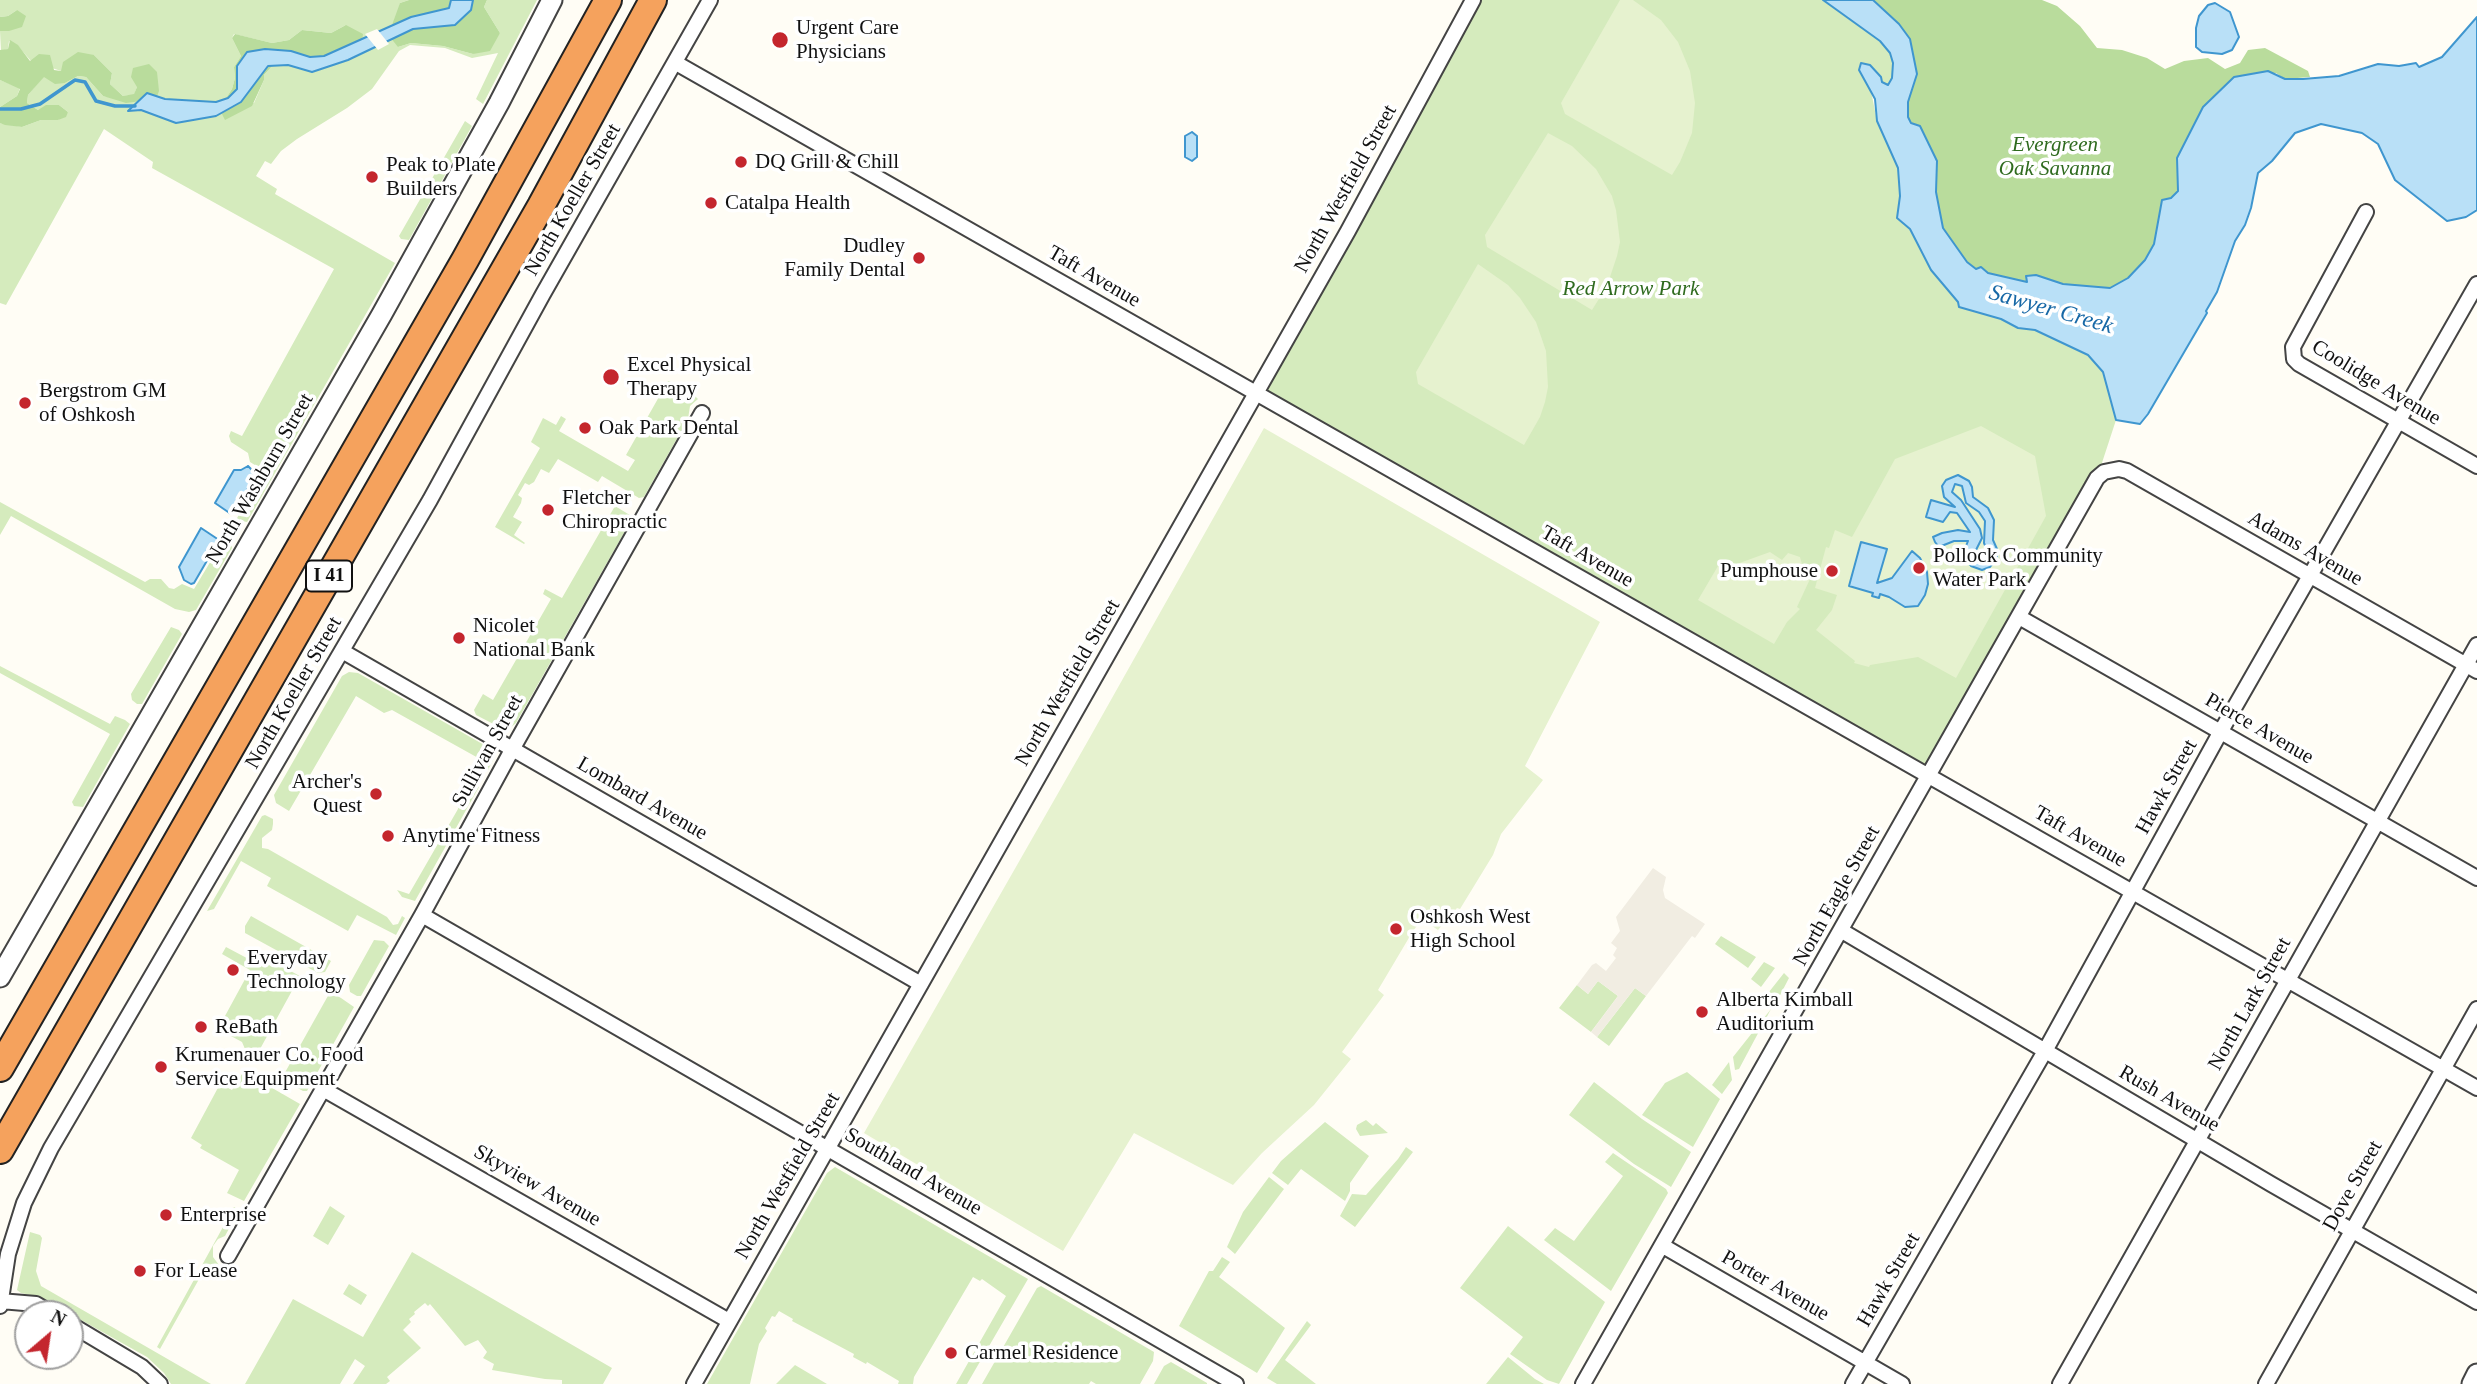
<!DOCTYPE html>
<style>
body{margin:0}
#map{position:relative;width:2477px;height:1384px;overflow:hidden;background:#fffdf5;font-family:Georgia,serif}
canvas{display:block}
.north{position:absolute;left:14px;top:1300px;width:70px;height:70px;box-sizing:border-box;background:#fff;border:2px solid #a0a0a0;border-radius:50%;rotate:29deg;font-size:19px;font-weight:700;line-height:28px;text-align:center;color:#111}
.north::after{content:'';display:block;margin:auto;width:24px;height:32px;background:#c4262e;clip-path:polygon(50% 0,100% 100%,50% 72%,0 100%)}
</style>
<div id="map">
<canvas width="2477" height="1384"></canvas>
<div class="north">N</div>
</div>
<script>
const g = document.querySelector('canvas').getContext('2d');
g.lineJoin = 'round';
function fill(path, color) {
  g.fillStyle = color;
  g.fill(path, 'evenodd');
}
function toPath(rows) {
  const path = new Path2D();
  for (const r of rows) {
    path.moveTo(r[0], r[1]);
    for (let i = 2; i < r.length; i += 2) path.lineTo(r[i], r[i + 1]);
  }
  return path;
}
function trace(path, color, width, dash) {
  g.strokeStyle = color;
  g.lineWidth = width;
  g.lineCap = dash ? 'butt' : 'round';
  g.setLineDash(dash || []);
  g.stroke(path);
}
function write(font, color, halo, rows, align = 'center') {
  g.font = font + ' Georgia,serif';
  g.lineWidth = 7;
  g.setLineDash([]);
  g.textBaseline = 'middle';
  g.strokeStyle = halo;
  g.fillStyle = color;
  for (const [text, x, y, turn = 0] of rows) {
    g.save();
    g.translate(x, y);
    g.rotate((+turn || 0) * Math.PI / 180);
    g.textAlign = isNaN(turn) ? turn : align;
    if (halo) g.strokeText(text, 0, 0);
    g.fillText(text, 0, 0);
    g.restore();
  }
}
const green = toPath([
 [0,0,409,0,400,3,398,47,411,43,443,46,473,54,500,33,484,7,487,0,537,0,483,104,476,99,498,53,472,58,445,48,410,45,399,51,372,89,347,108,297,139,281,151,271,164,265,161,256,176,277,189,275,194,395,263,247,522,236,520,263,470,250,462,248,453,231,442,229,436,231,431,242,436,334,269,152,168,153,162,104,129,6,305,0,303,0,123,22,127,41,120,58,120,68,112,59,105,38,110,27,103,28,95,44,76,65,83,78,76,86,77,103,96,140,102,137,87,134,95,123,96,110,84,112,73,94,55,61,71,31,61,18,46,9,41,8,49,1,51,0,31,9,31,17,10,8,16,0,17],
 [346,25,295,63,275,63,264,75,264,80,254,103,226,98,232,89,235,78,234,67,241,56,232,38,234,34,272,43,289,40,302,30,331,33],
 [1473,0,1823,0,1830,4,1880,41,1890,53,1893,63,1892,78,1888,85,1882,82,1871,91,1877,121,1898,168,1900,196,1897,217,1910,229,1931,270,1963,308,2001,319,2018,328,2035,330,2061,341,2088,355,2098,364,2103,372,2116,420,2097,478,1928,776,1256,393],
 [0,80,20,88,17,96,0,107],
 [465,121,472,126,409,240,401,239,399,236],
 [668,381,686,387,698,399,690,406,688,419,644,497,639,498,602,476,598,482,558,459,549,473,541,469,534,482,529,485,525,483,518,495,522,498,521,503,513,517,522,522,514,535,525,543,524,544,495,527,540,448,531,442,543,418,556,425,561,416,566,419,559,431,628,471,635,460,626,455],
 [0,502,145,582,150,579,161,579,169,588,174,589,182,584,194,589,224,539,231,543,232,548,196,610,189,612,175,609,11,516,0,535],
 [615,506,633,517,516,723,509,729,505,730,476,715,474,710,483,694,493,700,551,599,543,594,545,589,562,598],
 [171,627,179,630,182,634,142,704,137,704,132,700,131,694],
 [0,666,110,724,115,716,125,720,130,724,83,807,74,806,72,802,110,734,0,673],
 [349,672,358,673,493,750,496,754,488,770,476,766,480,759,392,710,384,713,356,696,289,811,276,803,274,795,342,676],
 [471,780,479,787,415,901,402,897,397,890,409,894,458,809,457,796,465,783],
 [265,815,273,819,273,824,272,830,262,838,262,848,268,849,387,917,393,925,398,924,402,916,405,918,396,935,357,915,348,931,267,886,271,878,241,861,214,909,207,911,262,816],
 [251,916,331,961,325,972,318,973,245,933,245,926],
 [1721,936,1756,957,1748,968,1715,944],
 [374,940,384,941,389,946,361,996,357,996,350,992,349,985],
 [226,947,258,964,265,961,283,967,341,998,354,1007,307,1091,303,1091,283,1080,283,1076,329,994,299,978,254,1060,248,1056,242,1042,220,1030,219,1027,250,970,222,954],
 [1764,962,1775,968,1761,987,1751,979],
 [1784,973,1789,978,1775,1005,1765,997],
 [1598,981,1618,996,1591,1032,1559,1008,1577,985,1588,994],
 [1635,988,1646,996,1609,1046,1597,1037],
 [1771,1009,1739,1069,1735,1070,1733,1057],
 [1729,1062,1732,1080,1722,1094,1712,1085],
 [1687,1072,1720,1099,1693,1147,1642,1115,1665,1083],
 [242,1074,253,1077,300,1104,244,1201,227,1193,239,1170,200,1148,202,1145,191,1138,220,1084,232,1090],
 [1594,1082,1642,1119,1691,1152,1671,1187,1634,1164,1569,1115],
 [1366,1120,1373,1126,1376,1123,1388,1133,1360,1136,1356,1129,1357,1125],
 [1325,1122,1369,1156,1350,1183,1350,1191,1345,1201,1301,1169,1288,1185,1272,1173,1281,1161],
 [1406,1147,1413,1152,1355,1227,1340,1216,1352,1194,1366,1195,1398,1159],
 [1613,1153,1666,1189,1668,1193,1611,1291,1544,1240,1555,1228,1574,1241,1623,1176,1605,1162],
 [835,1167,1028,1279,967,1384,956,1384,1006,1296,982,1279,980,1281,973,1277,914,1377,913,1384,898,1384,899,1381,867,1362,866,1364,853,1357,854,1354,792,1321,793,1319,779,1311,775,1317,772,1316,765,1328,767,1331,759,1344,750,1384,707,1384,827,1173],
 [1269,1177,1284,1189,1235,1254,1227,1247,1243,1212],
 [330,1206,345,1216,328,1245,313,1236],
 [234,1207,239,1210,225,1236,218,1239,213,1246,213,1257,222,1269,217,1277,203,1272,160,1349,157,1347],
 [1508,1226,1605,1302,1559,1384,1547,1380,1510,1354,1523,1337,1460,1288],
 [30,1232,40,1235,42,1238,36,1271,41,1286,211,1384,171,1384,164,1373,147,1357,40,1297,21,1293,17,1290],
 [412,1252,612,1368,603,1384,562,1384,562,1380,545,1379,492,1370,494,1364,483,1358,487,1352,478,1340,465,1346,430,1304,428,1306,425,1303,414,1312,415,1314,409,1319,411,1322,403,1330,421,1348,387,1377,390,1381,386,1384,353,1384,365,1366,355,1359,340,1384,245,1384,293,1299,363,1337],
 [1222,1257,1230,1262,1219,1277,1285,1328,1257,1373,1179,1326,1209,1271,1213,1271],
 [349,1284,367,1295,361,1305,343,1294],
 [1041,1286,1154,1352,1153,1361,1140,1384,1096,1384,1091,1381,1089,1384,982,1384,1037,1288],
 [1307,1321,1311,1325,1285,1360,1316,1384,1277,1384,1267,1378],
 [1508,1357,1535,1379,1544,1384,1486,1384],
 [1171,1362,1207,1383,1207,1384,1154,1384,1164,1366],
 [795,1365,827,1384,776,1384]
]);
const forest = toPath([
 [409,0,487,0,484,7,500,33,490,51,473,54,443,46,411,43,398,47,390,37,392,25,400,3],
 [1873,0,2042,0,2057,6,2080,26,2097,48,2122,50,2147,58,2165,69,2184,61,2208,58,2225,69,2240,63,2248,50,2265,48,2308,71,2310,77,2285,79,2276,73,2203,107,2177,158,2178,191,2171,198,2162,201,2154,244,2145,260,2128,278,2110,288,2063,284,2036,275,2028,282,1988,273,1981,267,1976,269,1967,262,1943,228,1936,192,1937,161,1908,117,1908,102,1917,74,1899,24],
 [17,10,26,16,22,27,9,31,0,31,0,17,8,16],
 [346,25,363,34,362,41,324,58,275,63,264,75,264,80,252,106,225,120,222,114,226,98,232,89,235,78,234,67,241,56,232,38,235,34,272,43,289,40,302,30,331,33],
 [10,40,18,45,30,61,39,54,50,55,54,70,61,71,63,62,78,52,94,55,112,73,110,84,123,96,134,94,137,87,131,77,133,68,149,64,157,72,159,91,156,99,126,103,103,96,86,77,78,76,65,83,55,84,44,77,28,95,27,103,38,110,46,105,59,105,68,112,66,117,58,120,41,120,22,127,5,125,0,123,0,107,17,96,20,89,0,80,0,50,8,49]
]);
const pitch = toPath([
 [1620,0,1633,0,1661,20,1678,42,1690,71,1695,103,1692,133,1680,162,1672,175,1565,114,1561,103],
 [1548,133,1572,146,1596,169,1612,196,1616,210,1620,242,1617,256,1607,286,1592,310,1487,247,1485,235],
 [1478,264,1508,285,1520,298,1536,322,1546,351,1548,387,1545,402,1540,417,1524,445,1418,384,1416,372],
 [1981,426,2035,456,2046,516,1956,678,1918,657,1870,665,1869,667,1854,663,1855,661,1816,630,1832,610,1837,595,1815,588,1826,547,1829,548,1835,530,1852,537,1895,459],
 [1264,428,1600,622,1525,766,1543,780,1501,834,1493,855,1460,909,1457,908,1438,930,1422,919,1413,931,1378,990,1384,995,1342,1052,1351,1059,1314,1105,1262,1153,1233,1185,1134,1133,1063,1251,864,1133,1085,746],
 [1770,552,1782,560,1788,553,1800,557,1802,564,1799,570,1810,579,1797,607,1800,609,1787,622,1774,644,1698,600,1718,566,1723,569]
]);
const plaza = toPath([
 [1653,868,1666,877,1663,890,1665,898,1705,924,1695,938,1692,936,1646,996,1635,988,1597,1037,1591,1032,1618,996,1598,981,1588,994,1577,985,1592,965,1596,963,1606,971,1616,958,1613,955,1617,948,1611,943,1620,931,1616,917]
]);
const water = toPath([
 [451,0,473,0,471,10,455,25,413,29,348,60,312,72,288,65,268,66,241,102,216,116,176,123,141,110,128,111,147,93,165,99,216,102,228,98,237,89,237,66,247,52,265,49,291,51,310,57,324,56,411,17,449,8,451,0],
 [1823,0,1873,0,1899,24,1910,39,1917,74,1908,102,1908,117,1911,123,1920,126,1937,161,1936,192,1943,228,1967,262,1976,269,1981,267,1988,273,2027,282,2026,276,2036,275,2063,284,2110,288,2128,278,2145,260,2154,244,2162,200,2171,198,2178,191,2177,158,2203,107,2234,77,2268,71,2285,79,2303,79,2339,76,2378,64,2399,66,2416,63,2419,67,2442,57,2477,17,2477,210,2466,217,2447,221,2395,180,2378,144,2362,133,2321,124,2295,133,2272,161,2258,173,2251,208,2245,225,2235,241,2217,292,2206,311,2207,313,2148,414,2140,424,2116,420,2103,372,2088,355,2035,330,2018,328,2001,319,1959,307,1958,302,1931,270,1910,229,1897,218,1900,196,1898,168,1877,121,1875,99,1859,70,1861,63,1870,65,1881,77,1882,82,1888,85,1892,78,1893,63,1890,53,1880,41,1823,0],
 [2215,3,2230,12,2239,37,2232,50,2222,54,2202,52,2196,47,2196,28,2199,16,2208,5,2215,3],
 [1192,132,1197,136,1197,157,1192,161,1185,157,1185,136,1192,132],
 [248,466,256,474,233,514,231,514,215,503,234,470,241,470,248,466],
 [1958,475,1969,481,1972,487,1973,497,1988,508,1994,520,1993,540,1997,549,1997,558,1990,567,1982,570,1971,566,1965,558,1964,551,1968,541,1954,541,1939,547,1935,542,1933,537,1942,533,1958,530,1970,532,1957,513,1950,512,1943,522,1926,517,1931,500,1955,507,1944,497,1942,486,1946,480,1958,475],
 [1955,484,1962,486,1966,503,1979,512,1985,521,1984,543,1989,555,1984,560,1977,559,1974,554,1982,538,1980,529,1961,500,1952,492,1955,484],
 [201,528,219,540,194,583,191,584,184,580,179,567,201,528],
 [1861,542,1887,549,1877,583,1892,578,1912,551,1920,558,1927,572,1928,584,1925,595,1918,606,1905,607,1889,597,1880,594,1879,598,1872,596,1873,593,1849,586,1861,542]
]);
const pier = toPath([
 [377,29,389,44,378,50,365,34]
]);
const stream = toPath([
 [0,109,21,109,40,104,75,80,85,82,96,101,115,106,135,106]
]);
const minor = toPath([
 [676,63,2477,1088],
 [2366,212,2293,347,2294,359,2299,364,2477,466],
 [2019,617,2477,878],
 [342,651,921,984],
 [422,915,1236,1384],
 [1842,931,2271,1184,2477,1302],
 [323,1089,729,1321],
 [1663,1246,1902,1384],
 [228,1256,422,915,513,748,702,413],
 [0,1301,36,1304,53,1314],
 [0,1306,8,1254,24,1203,51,1148,430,500,543,294,710,0],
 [70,1324,142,1367,160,1384],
 [694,1384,1348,231,1473,0],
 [1583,1384,2097,478,2104,472,2119,469,2127,471,2477,671],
 [1853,1384,2045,1051,2221,731,2477,284],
 [2060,1384,2477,645],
 [2266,1384,2477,1009]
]);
const tertiary = toPath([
 [0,977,382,314,499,103,552,0],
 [2472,1384,2477,1374]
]);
const motorway = toPath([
 [0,1068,465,260,608,0],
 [0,1150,541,206,653,0]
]);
const markers = [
 [780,40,9,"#c4262e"],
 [741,162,7,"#c4262e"],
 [372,177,7,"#c4262e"],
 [711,203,7,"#c4262e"],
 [919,258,7,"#c4262e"],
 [611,377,9,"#c4262e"],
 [25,403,7,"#c4262e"],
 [585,428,7,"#c4262e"],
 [548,510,7,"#c4262e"],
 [1919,568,7,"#c4262e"],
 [1832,571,7,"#c4262e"],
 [459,638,7,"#c4262e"],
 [376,794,7,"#c4262e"],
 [388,836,7,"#c4262e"],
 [1396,929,7,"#c4262e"],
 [233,970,7,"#c4262e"],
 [1702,1012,7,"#c4262e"],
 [201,1027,7,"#c4262e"],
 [161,1067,7,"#c4262e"],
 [166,1215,7,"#c4262e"],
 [140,1271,7,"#c4262e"],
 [951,1353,7,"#c4262e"]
];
const shields = [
 [329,576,46]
];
const shieldNames = [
 ["I 41",329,576]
];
const poiNames = [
 ["Urgent Care",796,28],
 ["Physicians",796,52],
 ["DQ Grill & Chill",755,162],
 ["Peak to Plate",386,165],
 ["Builders",386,189],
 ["Catalpa Health",725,203],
 ["Dudley",905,246,"right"],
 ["Family Dental",905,270,"right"],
 ["Excel Physical",627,365],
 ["Therapy",627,389],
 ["Bergstrom GM",39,391],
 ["of Oshkosh",39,415],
 ["Oak Park Dental",599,428],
 ["Fletcher",562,498],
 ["Chiropractic",562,522],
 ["Pollock Community",1933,556],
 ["Water Park",1933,580],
 ["Pumphouse",1818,571,"right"],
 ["Nicolet",473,626],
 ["National Bank",473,650],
 ["Archer's",362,782,"right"],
 ["Quest",362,806,"right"],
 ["Anytime Fitness",402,836],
 ["Oshkosh West",1410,917],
 ["High School",1410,941],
 ["Everyday",247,958],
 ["Technology",247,982],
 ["Alberta Kimball",1716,1000],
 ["Auditorium",1716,1024],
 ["ReBath",215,1027],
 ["Krumenauer Co. Food",175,1055],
 ["Service Equipment",175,1079],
 ["Enterprise",180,1215],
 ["For Lease",154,1271],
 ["Carmel Residence",965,1353]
];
const parkNames = [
 ["Evergreen",2055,145],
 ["Oak Savanna",2055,169],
 ["Red Arrow Park",1631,289]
];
const streetNames = [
 ["North Westfield Street",1346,189,-61],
 ["North Koeller Street",573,200,-60],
 ["Taft Avenue",1094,277,30],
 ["Coolidge Avenue",2376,383,31],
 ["North Washburn Street",260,479,-60],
 ["Adams Avenue",2305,549,30],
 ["Taft Avenue",1587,557,30],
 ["North Westfield Street",1068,683,-60],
 ["North Koeller Street",294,693,-60],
 ["Pierce Avenue",2259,729,30],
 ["Sullivan Street",488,751,-61],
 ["Hawk Street",2167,787,-61],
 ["Lombard Avenue",642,799,30],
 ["Taft Avenue",2080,837,30],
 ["North Eagle Street",1837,896,-61],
 ["North Lark Street",2250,1004,-61],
 ["Rush Avenue",2169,1099,30],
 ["Southland Avenue",913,1172,30],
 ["North Westfield Street",788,1176,-60],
 ["Skyview Avenue",537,1186,30],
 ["Dove Street",2353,1186,-61],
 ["Hawk Street",1889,1280,-60],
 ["Porter Avenue",1775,1286,30]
];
const waterNames = [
 ["Sawyer Creek",2051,310,16]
];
fill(green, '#d5ebbd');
fill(forest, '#b9dc9c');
fill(pitch, '#e6f2cf');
fill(plaza, '#f1ede2');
fill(water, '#b9e0f7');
trace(water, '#3f96cf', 2);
fill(pier, '#fffdf5');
trace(stream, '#3f96cf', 3.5);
trace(minor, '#444', 18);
trace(tertiary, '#444', 23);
trace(motorway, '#222', 30);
trace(minor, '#fff', 14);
trace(tertiary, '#fff', 19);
trace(motorway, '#f5a25d', 26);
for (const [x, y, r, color] of markers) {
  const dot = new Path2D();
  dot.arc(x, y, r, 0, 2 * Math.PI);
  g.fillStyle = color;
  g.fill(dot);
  trace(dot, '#fff', 2.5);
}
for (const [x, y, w] of shields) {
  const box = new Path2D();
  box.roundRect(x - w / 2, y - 15.5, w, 31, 5);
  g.fillStyle = '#fff';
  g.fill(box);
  trace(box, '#111', 2);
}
write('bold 19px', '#111', null, shieldNames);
write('21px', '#111', '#fff', poiNames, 'left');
write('italic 21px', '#2f6b1f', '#fff', parkNames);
write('21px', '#111', '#fff', streetNames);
write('italic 23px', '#1768a6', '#fff', waterNames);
</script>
